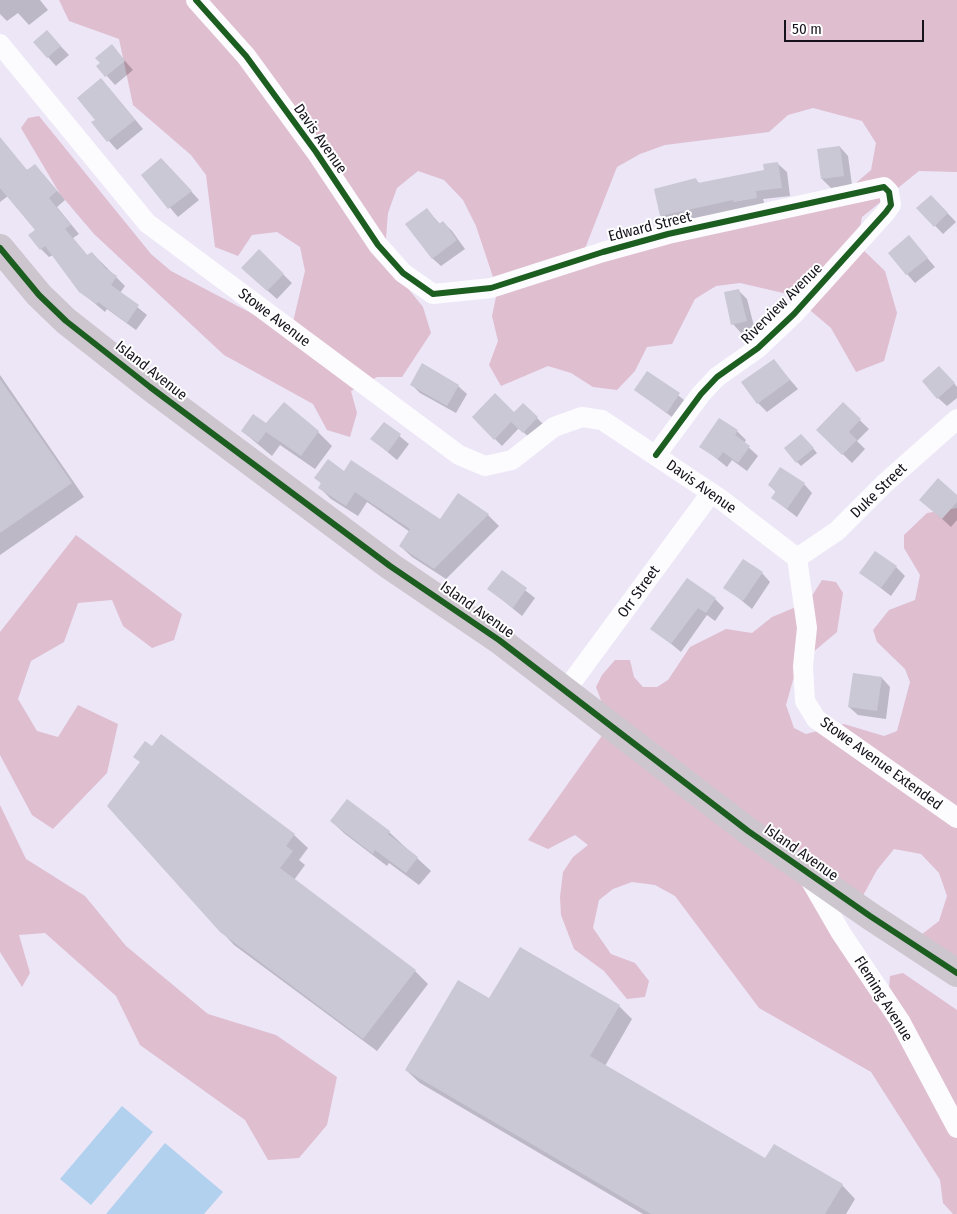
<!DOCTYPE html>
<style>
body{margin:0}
#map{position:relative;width:957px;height:1214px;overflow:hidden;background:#ece6f7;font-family:"Fira Sans Condensed",sans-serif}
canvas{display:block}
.scale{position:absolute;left:784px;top:20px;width:140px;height:22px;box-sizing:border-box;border:2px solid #16131d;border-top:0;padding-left:6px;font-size:15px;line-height:18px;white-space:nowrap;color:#16131d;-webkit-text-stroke:4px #fff;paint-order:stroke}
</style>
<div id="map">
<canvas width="957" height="1214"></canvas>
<div class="scale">50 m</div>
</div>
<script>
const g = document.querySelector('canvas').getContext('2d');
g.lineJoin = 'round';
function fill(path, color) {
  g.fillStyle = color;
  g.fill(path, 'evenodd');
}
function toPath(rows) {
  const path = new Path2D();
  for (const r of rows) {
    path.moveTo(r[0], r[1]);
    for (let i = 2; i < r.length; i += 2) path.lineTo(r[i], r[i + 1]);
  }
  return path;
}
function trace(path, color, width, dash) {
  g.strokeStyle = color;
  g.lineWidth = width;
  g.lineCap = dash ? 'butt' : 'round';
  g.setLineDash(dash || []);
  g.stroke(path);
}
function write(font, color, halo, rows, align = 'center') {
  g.font = font + ' "Fira Sans Condensed",sans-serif';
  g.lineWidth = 4;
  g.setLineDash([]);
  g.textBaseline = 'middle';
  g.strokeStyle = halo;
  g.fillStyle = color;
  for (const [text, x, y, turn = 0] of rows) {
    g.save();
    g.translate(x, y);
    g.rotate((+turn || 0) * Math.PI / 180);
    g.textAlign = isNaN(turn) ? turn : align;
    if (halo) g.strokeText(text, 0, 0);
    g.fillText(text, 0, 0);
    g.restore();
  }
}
const forest = toPath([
 [59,0,957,0,957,172,919,171,862,217,857,244,885,271,897,313,884,361,856,372,831,328,792,295,740,283,716,286,695,299,672,344,647,347,635,371,617,390,593,387,571,373,548,366,501,386,489,365,498,341,492,316,497,292,653,243,842,203,857,182,871,170,876,143,862,121,813,108,788,115,769,132,665,145,640,154,617,167,584,251,494,280,476,226,463,200,444,180,418,171,397,188,388,213,386,238,389,265,423,307,431,333,402,377,377,377,351,391,357,413,350,437,327,430,313,404,224,355,94,234,60,194,21,128,28,118,39,116,151,254,171,271,268,322,293,322,305,271,300,247,277,232,252,235,238,256,215,247,206,175,191,155,133,105,119,39,69,21],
 [957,508,957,964,917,938,939,921,947,896,939,873,921,854,894,849,877,870,860,901,605,711,596,687,602,675,615,660,630,660,634,677,643,687,657,687,668,680,690,647,726,629,752,633,772,617,808,602,822,580,836,582,843,593,837,632,806,658,793,680,786,705,794,728,806,734,844,724,884,736,897,731,910,682,905,669,877,642,873,630,889,610,915,600,920,575,904,548,904,535,927,513],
 [76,535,182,614,174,640,152,648,123,626,112,600,78,603,64,642,31,661,18,699,37,731,58,737,78,705,118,724,107,773,53,829,32,815,0,755,0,632],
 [606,730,803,879,957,1134,957,1214,953,1214,943,1203,940,1180,871,1072,759,1008,675,896,655,885,632,882,613,889,599,900,593,928,611,954,635,963,649,981,645,997,627,999,604,971,574,949,561,915,560,897,563,872,573,857,588,845,575,835,548,849,528,840],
 [0,805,26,859,85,896,126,946,208,1014,276,1035,337,1077,327,1125,299,1158,268,1160,245,1120,140,1045,116,996,45,933,19,935,30,973,22,987,0,952],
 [903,973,957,1010,957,1117,889,989,890,976]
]);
const water = toPath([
 [122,1106,153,1132,91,1205,60,1179],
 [165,1143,223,1192,204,1214,106,1214]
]);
const shadow = toPath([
 [0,0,40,0,48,10,29,25,18,13,7,21,0,14],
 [47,32,69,55,56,66,48,57],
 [112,46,133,70,115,85,98,66],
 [109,88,143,129,117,150,93,123,97,120],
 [840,147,848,156,852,185,831,188,822,179,818,150],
 [0,162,43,174,65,200,57,207,79,234,73,238,88,256,92,253,125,286,120,293,147,315,136,330,107,309,105,312,80,291,53,255,49,257,41,249,37,230,8,196,0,202],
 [778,164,787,172,790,196,763,199,765,206,670,224,661,215,696,180,700,184,765,171],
 [170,168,199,200,178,217,142,175],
 [931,196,956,222,943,234,918,208],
 [427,210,440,224,443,222,452,231,465,249,441,266,432,258],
 [909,237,935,267,915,283,907,274],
 [259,251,292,283,277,299,251,276],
 [738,290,747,299,755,330,741,333,733,324],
 [773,360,798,389,767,412,758,403],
 [648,372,688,403,676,420,635,390],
 [0,375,84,497,0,555],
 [948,376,957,387,957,398,947,406,938,398],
 [411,384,458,386,467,394,456,413,420,393],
 [523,404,544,425,531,439,519,428,502,446,473,417,514,413],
 [843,404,869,429,857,441,865,449,852,463,818,430],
 [720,419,737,431,746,440,744,443,758,456,747,471,732,460,727,467,701,446],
 [384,423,409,444,397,460,372,439],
 [266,425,318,432,332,446,315,469,280,445,272,456,242,431],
 [805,439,817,453,801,466,797,462],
 [344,473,440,521,458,495,488,515,499,526,446,579,412,557,400,546,410,532,367,502,358,516,331,499,319,487,322,484,316,478],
 [804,484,812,493,797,517,772,498,776,492,769,485],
 [957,497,957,520,951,527,930,508],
 [896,567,905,576,891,596,861,573],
 [502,572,535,598,522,616,489,589],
 [762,573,770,582,752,609,725,587],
 [715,599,724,608,715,621,707,615,681,652,652,628],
 [882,678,890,687,886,719,858,715,849,707],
 [162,736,294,835,308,848,299,860,305,865,294,880,415,971,428,984,377,1051,234,945,221,931,141,763],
 [347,801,389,832,431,871,419,885,389,863,387,866,345,834,331,821],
 [490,1000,619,1006,632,1019,605,1066,765,1160,842,1185,855,1199,846,1214,643,1214,420,1083,406,1070]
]);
const building = toPath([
 [47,30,61,46,47,58,33,42],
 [112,44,125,61,105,77,96,66,100,63,95,58],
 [101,78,135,120,107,142,91,122,95,120,77,98],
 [0,137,27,170,35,164,57,191,49,198,71,225,65,229,87,255,92,252,105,268,117,276,111,285,139,305,127,323,98,302,96,304,79,292,45,246,40,250,28,235,35,230,0,188],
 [840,146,844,176,821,179,817,149],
 [161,158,192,191,168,209,141,175],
 [778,162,782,188,756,191,757,198,734,202,733,200,660,216,654,189,696,178,698,183,764,170,763,164],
 [931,195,948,213,934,227,916,208],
 [427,208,439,224,443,221,457,240,432,259,405,224],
 [909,235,928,258,906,275,888,253],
 [259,249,284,274,267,291,241,268],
 [739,289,747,321,731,325,724,292],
 [774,359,790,380,757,404,741,382],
 [422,363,459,385,447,406,410,385],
 [939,366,955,383,937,399,922,381],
 [647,371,680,393,667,413,634,390],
 [0,379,72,483,0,533],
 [495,393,514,412,523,403,538,417,523,433,511,422,494,440,472,417],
 [284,402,319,431,301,456,266,432,258,443,241,431,253,414,266,423],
 [843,402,861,419,849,432,857,440,842,455,816,430],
 [719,418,738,430,735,435,750,446,738,463,723,452,718,459,699,447],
 [384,422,401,434,388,452,370,439],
 [801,434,814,448,796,463,784,448],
 [328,459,344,471,351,460,440,519,458,493,489,514,434,569,399,546,410,529,355,492,346,506,318,488,321,483,314,478],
 [780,467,805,483,787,509,771,498,776,491,768,485],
 [938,478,957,495,957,502,942,519,919,500],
 [875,551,897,566,881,588,859,573],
 [743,559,763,572,743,601,723,588],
 [502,570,527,588,513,608,487,589],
 [687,578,716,598,706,613,698,608,671,644,650,629],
 [853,673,882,677,877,711,848,707],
 [161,734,295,834,286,846,293,851,280,868,416,970,363,1039,220,932,107,806,140,762,133,757,145,741,152,746],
 [347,799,390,831,388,834,418,857,406,873,375,850,373,854,330,821],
 [520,947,620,1005,590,1056,765,1158,774,1144,843,1184,825,1214,651,1214,405,1070,458,980,489,998]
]);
const street = toPath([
 [196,0,246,56,316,152,378,245,403,273,433,294,491,288,603,252,668,234,884,187,889,192,891,205,886,212,794,314,758,348,717,377,701,394,656,455],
 [0,44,147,223,459,455,485,466,512,460,554,427,582,417,602,420,719,498,797,558],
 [797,558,807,628,803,666,805,701,816,719,957,818],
 [797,558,837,531,884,484,957,419],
 [566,690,711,493],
 [808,876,841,933,900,1021,957,1128]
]);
const primary = toPath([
 [0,248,39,295,66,321,150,387,390,566,499,640,748,831,870,916,957,973]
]);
const cycleway = toPath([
 [196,0,246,56,316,152,378,245,403,273,433,294,491,288,603,252,668,234,884,187,889,192,891,205,886,212,794,314,758,348,717,377,701,394,656,455],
 [0,248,39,295,66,321,150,387,390,566,499,640,748,831,870,916,957,973]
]);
const streetNames = [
 ["Davis Avenue",320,139,55],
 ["Edward Street",650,227,-14],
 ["Riverview Avenue",782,304,-45],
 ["Stowe Avenue",274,318,37],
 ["Island Avenue",151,371,38],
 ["Davis Avenue",701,487,35],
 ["Duke Street",879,491,-44],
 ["Orr Street",639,592,-54],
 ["Island Avenue",477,610,35],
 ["Stowe Avenue Extended",881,764,36],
 ["Island Avenue",801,853,35],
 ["Fleming Avenue",883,999,58]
];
fill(forest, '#dfbed0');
fill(water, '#b2d1ef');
fill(shadow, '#0003');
fill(building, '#c9c8d4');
trace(street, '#fcfbfe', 20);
trace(primary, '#cec6cf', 28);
trace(cycleway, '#1b5e20', 6);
write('15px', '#16131d', '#fff', streetNames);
</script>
